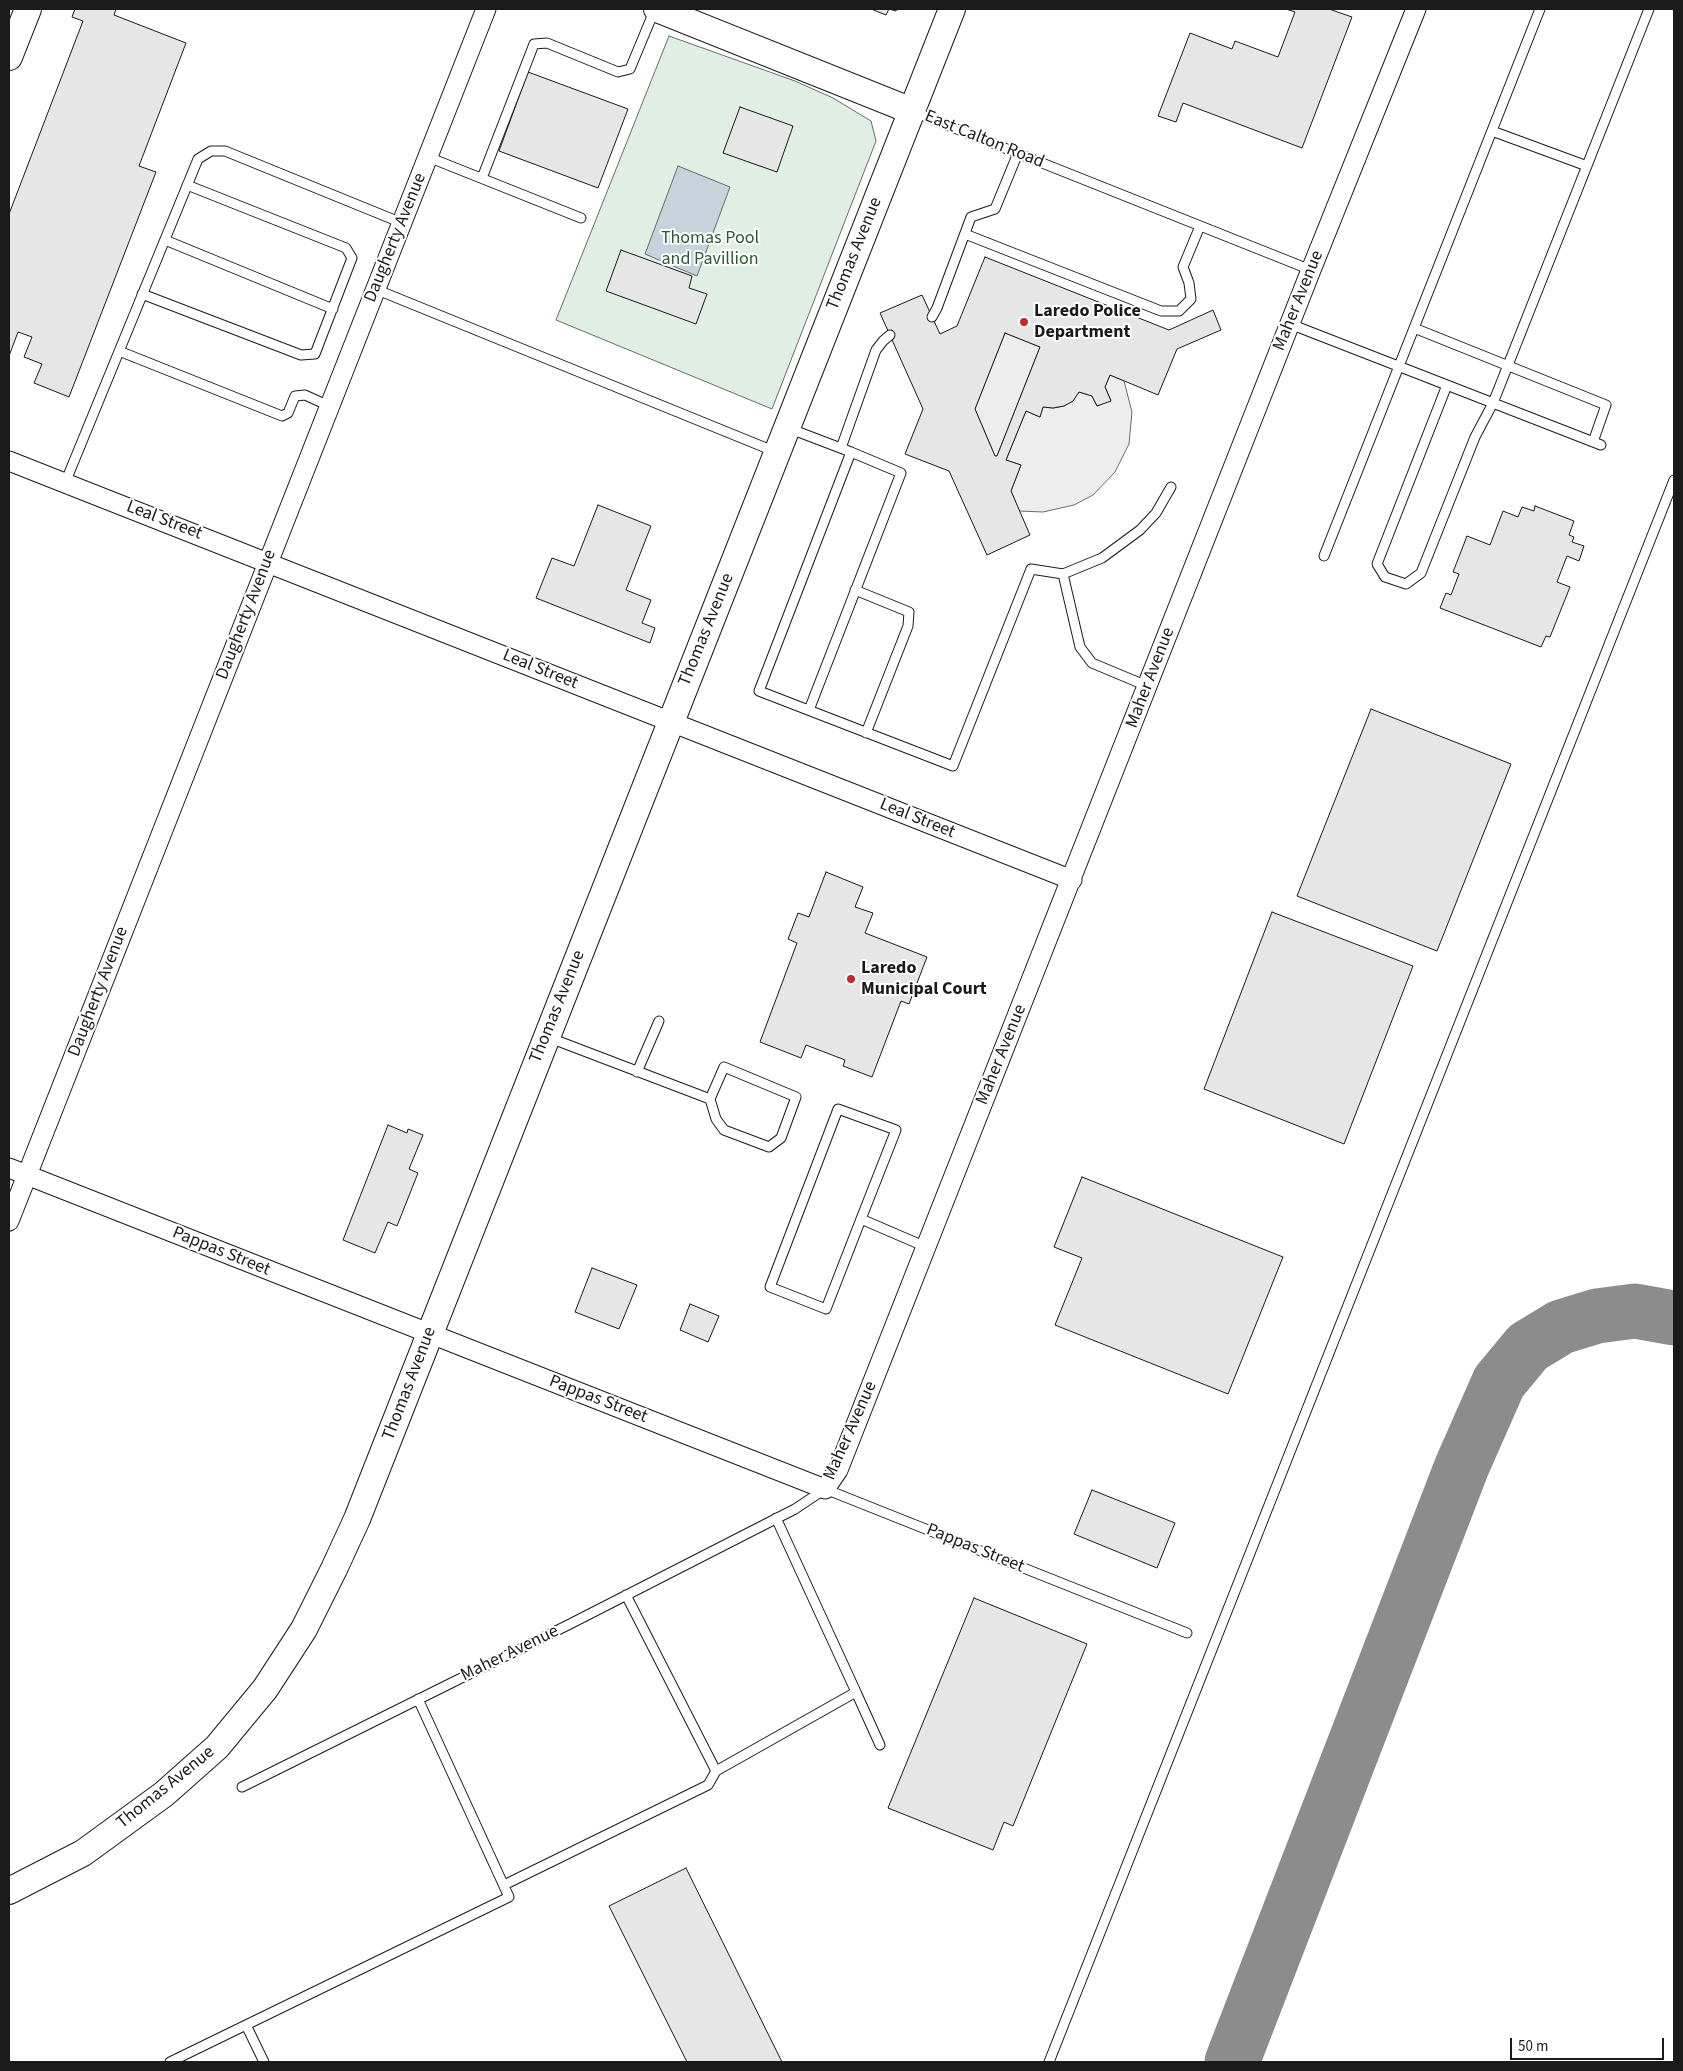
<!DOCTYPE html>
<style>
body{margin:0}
#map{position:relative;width:1683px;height:2071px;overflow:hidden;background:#fff;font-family:"Source Sans 3",sans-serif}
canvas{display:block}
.frame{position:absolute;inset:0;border:10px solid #1a1a1a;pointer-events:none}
.scale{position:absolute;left:1510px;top:2038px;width:154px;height:22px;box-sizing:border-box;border:2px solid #1a1a1a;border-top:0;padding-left:6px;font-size:15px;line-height:18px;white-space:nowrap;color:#1a1a1a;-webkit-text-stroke:4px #fff;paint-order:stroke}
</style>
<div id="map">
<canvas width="1683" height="2071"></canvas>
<div class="frame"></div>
<div class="scale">50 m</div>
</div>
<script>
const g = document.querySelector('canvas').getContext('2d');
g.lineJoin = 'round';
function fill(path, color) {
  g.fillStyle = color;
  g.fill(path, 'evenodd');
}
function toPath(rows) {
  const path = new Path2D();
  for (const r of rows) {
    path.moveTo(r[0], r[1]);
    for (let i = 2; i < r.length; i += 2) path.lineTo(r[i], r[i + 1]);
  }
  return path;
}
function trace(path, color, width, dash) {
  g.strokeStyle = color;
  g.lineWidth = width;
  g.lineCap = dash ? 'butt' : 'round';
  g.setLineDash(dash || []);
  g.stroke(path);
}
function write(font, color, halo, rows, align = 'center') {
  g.font = font + ' "Source Sans 3",sans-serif';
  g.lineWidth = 4;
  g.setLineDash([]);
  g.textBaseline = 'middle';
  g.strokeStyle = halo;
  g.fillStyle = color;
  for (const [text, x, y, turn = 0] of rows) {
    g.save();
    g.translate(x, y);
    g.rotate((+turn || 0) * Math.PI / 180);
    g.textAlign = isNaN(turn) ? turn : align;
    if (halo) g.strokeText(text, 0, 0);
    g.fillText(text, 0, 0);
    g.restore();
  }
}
const green = toPath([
 [669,36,795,81,833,98,871,121,876,141,772,409,556,320,669,36]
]);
const parking = toPath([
 [1005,333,1040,347,997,456,995,456,975,409,1005,333],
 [1110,375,1124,381,1132,412,1129,444,1115,472,1093,495,1074,505,1043,512,1019,511,1011,491,1021,465,1006,460,1026,411,1040,417,1043,407,1053,408,1064,406,1073,401,1079,392,1092,396,1097,406,1111,400,1105,387,1110,375]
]);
const water = toPath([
 [678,166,730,187,697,276,645,254,678,166]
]);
const taxiway = toPath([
 [1232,2062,1462,1466,1499,1382,1528,1347,1561,1327,1597,1316,1635,1311,1674,1318]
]);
const building = toPath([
 [75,9,116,9,114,15,186,43,139,166,156,172,69,397,34,383,42,364,24,357,32,337,18,332,9,356,9,214,83,21,72,17,75,9],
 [871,9,897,9,896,11,889,9,886,15,871,9],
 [1286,9,1329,9,1352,17,1302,148,1183,103,1176,122,1158,116,1190,33,1232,49,1235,41,1278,57,1295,12,1286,9],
 [528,72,628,109,598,188,499,151,528,72],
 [740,107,793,126,777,172,723,153,740,107],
 [621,250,692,276,689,288,707,294,696,324,606,291,621,250],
 [985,257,1169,330,1213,310,1221,330,1177,349,1158,395,1110,375,1105,387,1111,401,1097,406,1092,396,1079,392,1073,401,1064,406,1053,408,1043,407,1040,417,1026,411,1006,460,1021,465,1011,491,1030,535,987,555,949,471,905,454,923,409,880,313,922,295,940,334,957,326,985,257],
 [1005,333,1040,347,997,456,995,456,975,409,1005,333],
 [598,505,651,526,626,590,651,600,642,623,655,628,650,643,536,598,552,558,574,566,598,505],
 [1535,506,1574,521,1569,535,1574,537,1572,542,1584,546,1579,561,1567,556,1557,582,1570,587,1550,637,1546,636,1541,647,1440,608,1446,593,1451,595,1459,574,1453,572,1467,536,1490,545,1503,511,1518,517,1522,507,1534,511,1535,506],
 [1371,709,1511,764,1437,951,1297,896,1371,709],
 [826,872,863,887,855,907,873,913,865,933,927,957,909,1004,901,1001,872,1077,843,1066,845,1060,806,1045,801,1058,760,1042,797,943,788,939,798,913,809,917,826,872],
 [1272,912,1413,966,1344,1144,1204,1089,1272,912],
 [388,1125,407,1133,408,1129,423,1135,409,1169,418,1173,397,1226,388,1222,375,1253,343,1240,388,1125],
 [1082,1177,1283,1257,1228,1394,1055,1325,1082,1258,1054,1247,1082,1177],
 [592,1268,637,1285,619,1329,575,1312,592,1268],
 [690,1304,719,1316,708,1342,680,1330,690,1304],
 [1092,1490,1175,1523,1157,1568,1074,1534,1092,1490],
 [974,1598,1087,1644,1013,1826,1004,1822,993,1850,888,1808,974,1598],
 [686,1868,782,2062,687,2062,609,1906,686,1868]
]);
const lane = toPath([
 [914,112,1311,270],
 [1492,131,1587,166],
 [428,157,581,218],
 [482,178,534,44,547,43,618,72,630,69,655,9],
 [965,234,1161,311,1179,311,1191,299,1189,283,1183,267,1200,226],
 [165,240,333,309],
 [375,289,776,452],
 [142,294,301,355,315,354,352,258,346,248,187,185],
 [932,317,937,308,971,217,995,209,1018,153],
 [1290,324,1601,445],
 [1414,328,1606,405,1593,442],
 [119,351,282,416,288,413,295,396,305,395,329,406],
 [1447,385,1377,564,1385,577,1406,584,1421,573,1475,437,1493,403,1649,9],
 [788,428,851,452,759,691,953,766,1031,569,1063,574],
 [841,448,876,350,883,341,890,335],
 [65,483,198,159,211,151,225,151,402,223],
 [1324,556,1540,9],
 [855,590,909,612,908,626,866,733],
 [1147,686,1092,663,1080,647,1063,574,1102,558,1140,530,1156,513,1171,487],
 [809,710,901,473,851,452],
 [550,1038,710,1099],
 [724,1067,796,1097,781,1138,769,1147,724,1130,716,1119,710,1099,724,1067],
 [637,1072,659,1021],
 [861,1219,826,1309,770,1287,838,1109,896,1130,861,1219,926,1247],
 [856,1692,880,1745],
 [716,1771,856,1692,776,1518],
 [242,1787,570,1624,795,1509,825,1489,1187,1633],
 [504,1885,708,1785,716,1771,626,1595],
 [246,2025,264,2062],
 [170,2062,509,1897,418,1699],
 [1049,2062,1674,480]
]);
const street = toPath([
 [9,461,1072,880],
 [9,1168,825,1489,838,1470,1311,270,1416,9],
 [9,1221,486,9]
]);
const secondary = toPath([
 [657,9,912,111],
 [9,57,28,9],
 [9,1891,83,1853,164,1794,217,1747,265,1689,304,1629,334,1569,357,1519,952,9]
]);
const markers = [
 [1024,322,5,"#c62828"],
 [851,979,5,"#c62828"]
];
const streetNames = [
 ["East Calton Road",984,140,22],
 ["Daugherty Avenue",396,238,-68],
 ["Thomas Avenue",855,254,-68],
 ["Maher Avenue",1299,301,-68],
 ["Leal Street",164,521,21],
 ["Daugherty Avenue",247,615,-69],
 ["Thomas Avenue",707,630,-68],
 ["Leal Street",540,670,22],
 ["Maher Avenue",1151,678,-69],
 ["Leal Street",917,819,22],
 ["Daugherty Avenue",99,992,-69],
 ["Thomas Avenue",558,1007,-68],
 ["Maher Avenue",1002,1055,-68],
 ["Pappas Street",221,1252,22],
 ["Thomas Avenue",410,1384,-69],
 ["Pappas Street",598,1400,21],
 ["Maher Avenue",851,1431,-66],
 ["Pappas Street",975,1549,22],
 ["Maher Avenue",510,1654,-26],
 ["Thomas Avenue",166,1788,-39]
];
const parkNames = [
 ["Thomas Pool",710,239],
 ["and Pavillion",710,260]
];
const poiNames = [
 ["Laredo Police",1034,312],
 ["Department",1034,333],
 ["Laredo",861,969],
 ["Municipal Court",861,990]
];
fill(green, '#e0efe3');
trace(green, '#6a6a6a', 1);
fill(parking, '#ededed');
trace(parking, '#6a6a6a', 1);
fill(water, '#c6d2dc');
trace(water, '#6a6a6a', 1);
trace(taxiway, '#8c8c8c', 55);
fill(building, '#e6e6e6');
trace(building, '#1a1a1a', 1);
trace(lane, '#1a1a1a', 11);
trace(street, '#1a1a1a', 21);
trace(secondary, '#1a1a1a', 28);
trace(lane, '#fff', 9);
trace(street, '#fff', 19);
trace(secondary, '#fff', 26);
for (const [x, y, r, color] of markers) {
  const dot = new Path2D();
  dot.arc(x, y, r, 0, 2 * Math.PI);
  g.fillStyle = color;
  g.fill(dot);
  trace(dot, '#fff', 2);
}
write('18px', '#1a1a1a', '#fff', streetNames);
write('18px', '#2b5a34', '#fff', parkNames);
write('bold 18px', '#1a1a1a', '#fff', poiNames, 'left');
</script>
